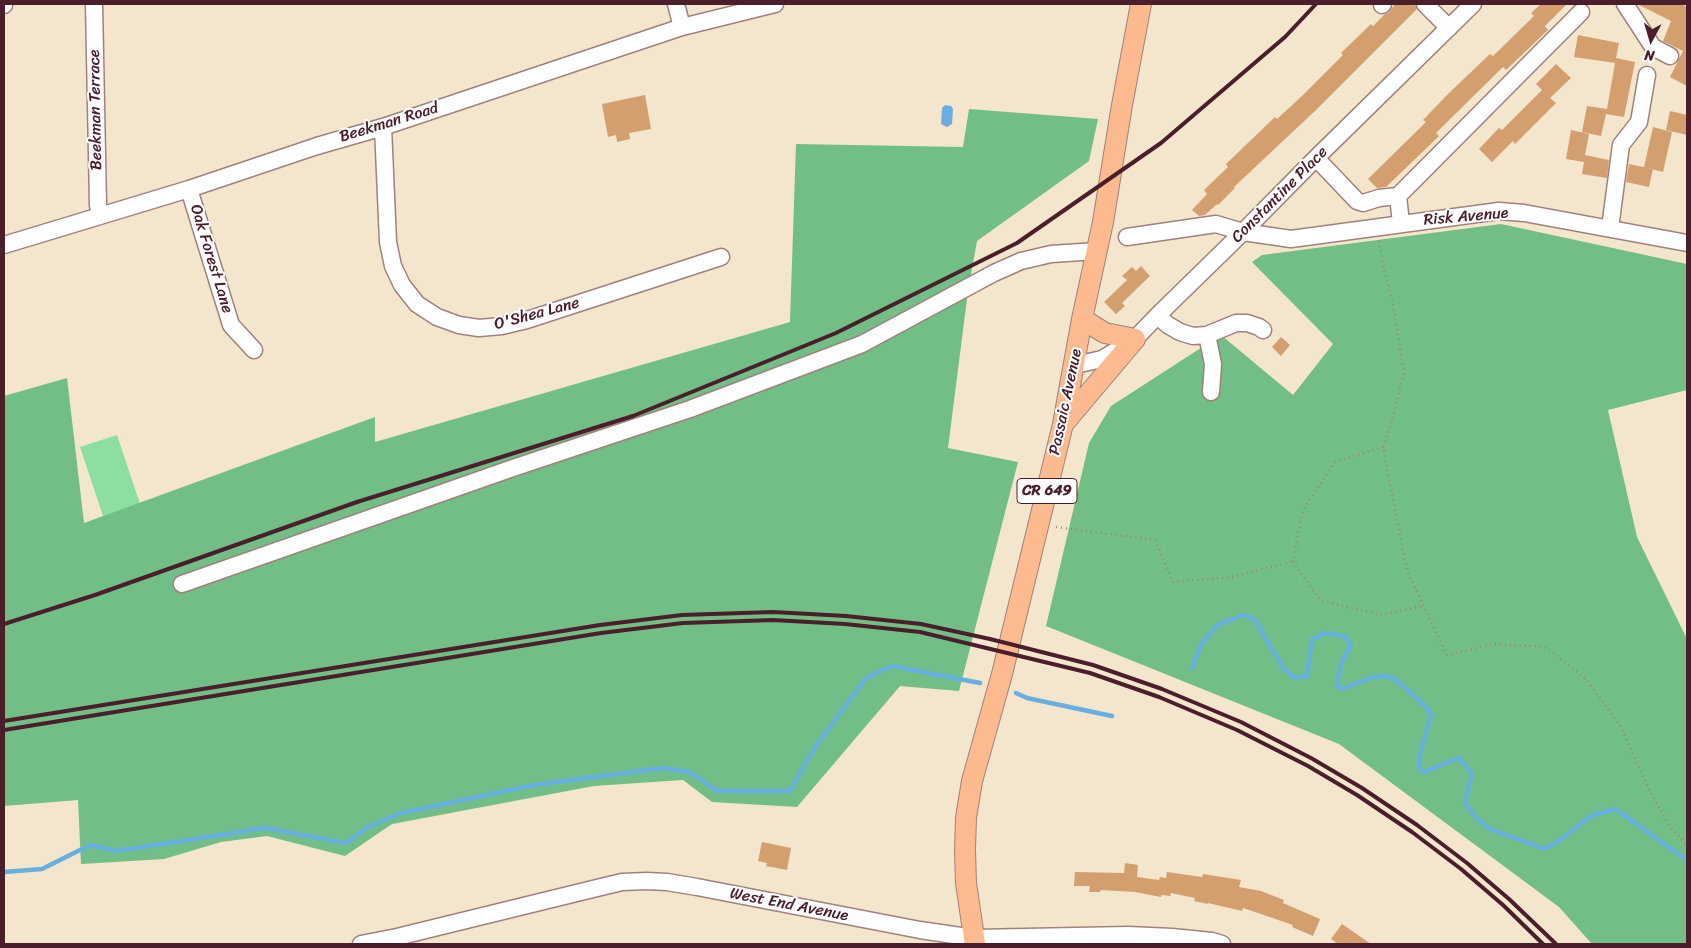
<!DOCTYPE html>
<style>
body{margin:0}
#map{position:relative;width:1691px;height:948px;overflow:hidden;background:#f4e5cd;font-family:Sriracha,sans-serif}
canvas{display:block}
.frame{position:absolute;inset:0;border:5px solid #4a1f2b;pointer-events:none}
.north{position:absolute;left:1626px;top:15px;width:50px;height:50px;-webkit-text-stroke:4px #fff;paint-order:stroke;rotate:186deg;font-size:14px;font-weight:700;line-height:20px;text-align:center;color:#4a1f2b}
.north::after{content:'';display:block;margin:auto;width:18px;height:22px;background:#4a1f2b;clip-path:polygon(50% 0,100% 100%,50% 72%,0 100%)}
</style>
<div id="map">
<canvas width="1691" height="948"></canvas>
<div class="frame"></div>
<div class="north">N</div>
</div>
<script>
const g = document.querySelector('canvas').getContext('2d');
g.lineJoin = 'round';
function fill(path, color) {
  g.fillStyle = color;
  g.fill(path, 'evenodd');
}
function toPath(rows) {
  const path = new Path2D();
  for (const r of rows) {
    path.moveTo(r[0], r[1]);
    for (let i = 2; i < r.length; i += 2) path.lineTo(r[i], r[i + 1]);
  }
  return path;
}
function trace(path, color, width, dash) {
  g.strokeStyle = color;
  g.lineWidth = width;
  g.lineCap = dash ? 'butt' : 'round';
  g.setLineDash(dash || []);
  g.stroke(path);
}
function write(font, color, halo, rows, align = 'center') {
  g.font = font + ' Sriracha,sans-serif';
  g.lineWidth = 4;
  g.setLineDash([]);
  g.textBaseline = 'middle';
  g.strokeStyle = halo;
  g.fillStyle = color;
  for (const [text, x, y, turn = 0] of rows) {
    g.save();
    g.translate(x, y);
    g.rotate((+turn || 0) * Math.PI / 180);
    g.textAlign = isNaN(turn) ? turn : align;
    if (halo) g.strokeText(text, 0, 0);
    g.fillText(text, 0, 0);
    g.restore();
  }
}
const green = toPath([
 [117,435,140,504,103,516,80,447]
]);
const forest = toPath([
 [969,109,1098,119,1089,161,977,241,968,291,948,448,1018,462,959,691,900,686,797,807,712,802,683,780,594,786,392,824,345,856,267,836,221,842,164,859,81,864,78,800,4,806,4,396,67,378,84,523,375,417,375,442,790,322,796,144,963,147],
 [1501,224,1687,264,1687,390,1608,410,1637,537,1687,639,1687,944,1592,944,1559,907,1339,744,1046,626,1089,443,1111,406,1221,335,1293,395,1333,344,1252,262,1262,255]
]);
const water = toPath([
 [945,105,951,106,953,109,952,124,947,127,941,124,942,108]
]);
const stream = toPath([
 [1192,668,1201,645,1217,625,1243,615,1254,619,1284,669,1295,678,1307,676,1312,640,1324,633,1345,636,1351,646,1343,659,1338,677,1337,686,1342,689,1373,677,1386,676,1398,681,1425,706,1431,715,1419,758,1419,768,1424,772,1459,758,1472,774,1465,803,1477,819,1490,829,1544,849,1556,843,1591,816,1615,809,1687,860],
 [1016,693,1027,698,1112,716],
 [4,872,42,869,90,845,117,851,265,828,346,843,366,828,401,813,534,785,663,768,690,772,717,791,790,791,815,747,866,678,892,666,980,683]
]);
const building = toPath([
 [1395,4,1415,4,1417,9,1316,110,1234,187,1235,188,1218,205,1217,204,1205,215,1199,216,1192,210,1207,194,1204,190,1228,167,1226,164,1275,117,1277,119,1302,96,1343,55,1341,53,1371,24,1373,26,1384,15,1389,12],
 [1541,4,1567,4,1545,26,1548,30,1506,70,1503,67,1436,133,1439,136,1386,187,1377,188,1368,179,1426,122,1423,120,1449,93,1490,54,1493,56,1534,16,1531,13],
 [1637,4,1681,4,1687,7,1687,86,1670,77,1683,51,1663,41,1671,21],
 [1578,35,1619,43,1616,58,1635,62,1624,117,1606,114,1601,136,1582,132,1587,106,1607,109,1615,63,1574,57],
 [1556,64,1571,78,1550,98,1556,103,1515,144,1513,141,1492,162,1479,149,1499,128,1502,130,1542,90,1536,84],
 [645,95,651,129,629,133,630,139,617,142,616,135,608,137,602,104],
 [1670,111,1687,115,1687,135,1666,130],
 [1653,127,1672,132,1663,172,1644,167],
 [1571,130,1589,134,1585,155,1609,160,1607,178,1582,174,1584,162,1566,159],
 [1629,164,1653,169,1649,187,1626,182],
 [1141,266,1150,276,1122,303,1125,306,1116,314,1104,302,1127,280,1122,276,1132,267,1136,271],
 [1281,337,1290,345,1281,356,1272,347],
 [762,842,791,848,787,870,766,866,767,863,758,861],
 [1125,863,1138,865,1137,877,1159,880,1160,877,1166,878,1167,872,1202,877,1203,874,1241,880,1239,887,1261,891,1284,900,1283,903,1320,919,1313,936,1292,927,1293,925,1243,908,1242,911,1208,903,1208,904,1194,901,1195,898,1171,893,1170,896,1162,895,1161,897,1135,892,1101,890,1100,892,1089,892,1090,886,1074,886,1075,872,1124,873],
 [1342,924,1371,944,1338,944,1331,939]
]);
const path = toPath([
 [1379,241,1384,269,1393,303,1404,372,1393,417,1383,447,1407,571,1447,655,1494,644,1546,647,1587,680,1621,727,1647,786,1670,827,1687,845],
 [1383,447,1335,462,1303,510,1293,561,1320,600,1380,615,1424,606],
 [1056,527,1155,540,1173,582,1232,577,1293,561]
]);
const minor = toPath([
 [94,4,98,205,100,216],
 [676,4,682,27],
 [1425,4,1449,28],
 [1625,4,1653,47,1670,56],
 [4,5,4,4],
 [1382,5,1383,4],
 [383,127,388,242,393,266,402,285,417,304,437,317,459,325,479,328,502,326,527,320,721,257],
 [1316,158,1357,201,1363,203,1379,198,1398,196],
 [189,189,231,325,254,350],
 [1401,223,1398,196,1581,12],
 [1610,228,1621,145,1639,122,1647,75],
 [1127,237,1216,224,1243,232,1291,239,1499,211,1524,213,1687,243],
 [4,245,189,189,317,146,383,127,682,27,775,4],
 [1157,316,1168,325,1180,332,1193,336,1207,335,1236,323,1247,323,1259,327,1263,330],
 [1207,335,1213,364,1211,392],
 [1075,365,1102,359,1135,339,1157,316,1243,232,1316,158,1473,4],
 [182,584,513,468,690,409,862,344,994,273,1021,261,1051,254,1097,251],
 [361,944,397,937,597,888,622,882,646,881,667,882,697,887,920,930,974,938,1128,935,1172,937,1212,941,1222,944]
]);
const major = toPath([
 [1082,319,1105,333,1135,339],
 [1064,423,1135,339],
 [975,944,966,883,965,850,966,818,972,781,1002,674,1063,424,1082,319,1103,222,1122,105,1141,4]
]);
const rail = toPath([
 [4,624,95,595,357,502,633,416,836,333,1017,243,1161,143,1285,37,1316,4],
 [4,721,600,625,682,615,773,612,846,616,921,624,990,639,1093,665,1162,689,1241,722,1311,758,1362,788,1417,825,1467,863,1509,899,1556,944],
 [4,730,601,633,683,623,773,620,845,624,920,632,1090,673,1159,697,1237,730,1308,766,1357,795,1412,832,1461,869,1503,905,1543,944]
]);
const shields = [
 [1047,491,60]
];
const shieldNames = [
 ["CR 649",1047,491]
];
const streetNames = [
 ["Beekman Terrace",96,110,-91],
 ["Beekman Road",389,123,-17],
 ["Constantine Place",1280,195,-45],
 ["Risk Avenue",1466,217,-5],
 ["Oak Forest Lane",211,259,73],
 ["O'Shea Lane",537,314,-15],
 ["Passaic Avenue",1066,402,-78],
 ["West End Avenue",789,905,11]
];
fill(green, '#8cdfa0');
fill(forest, '#71be86');
fill(water, '#67afde');
trace(stream, '#67afde', 4.5);
fill(building, '#d39f6e');
trace(minor, '#9f827c', 19);
trace(major, '#9f827c', 22);
trace(path, '#9f827c', 2.5, [1, 4]);
trace(minor, '#fff', 16);
trace(major, '#fcba8e', 20);
trace(rail, '#4a1f2b', 4);
for (const [x, y, w] of shields) {
  const box = new Path2D();
  box.roundRect(x - w / 2, y - 12.5, w, 25, 4);
  g.fillStyle = '#fff';
  g.fill(box);
  trace(box, '#4a1f2b', 1);
}
write('bold 15px', '#4a1f2b', null, shieldNames);
write('16px', '#4a1f2b', '#fff', streetNames);
</script>
